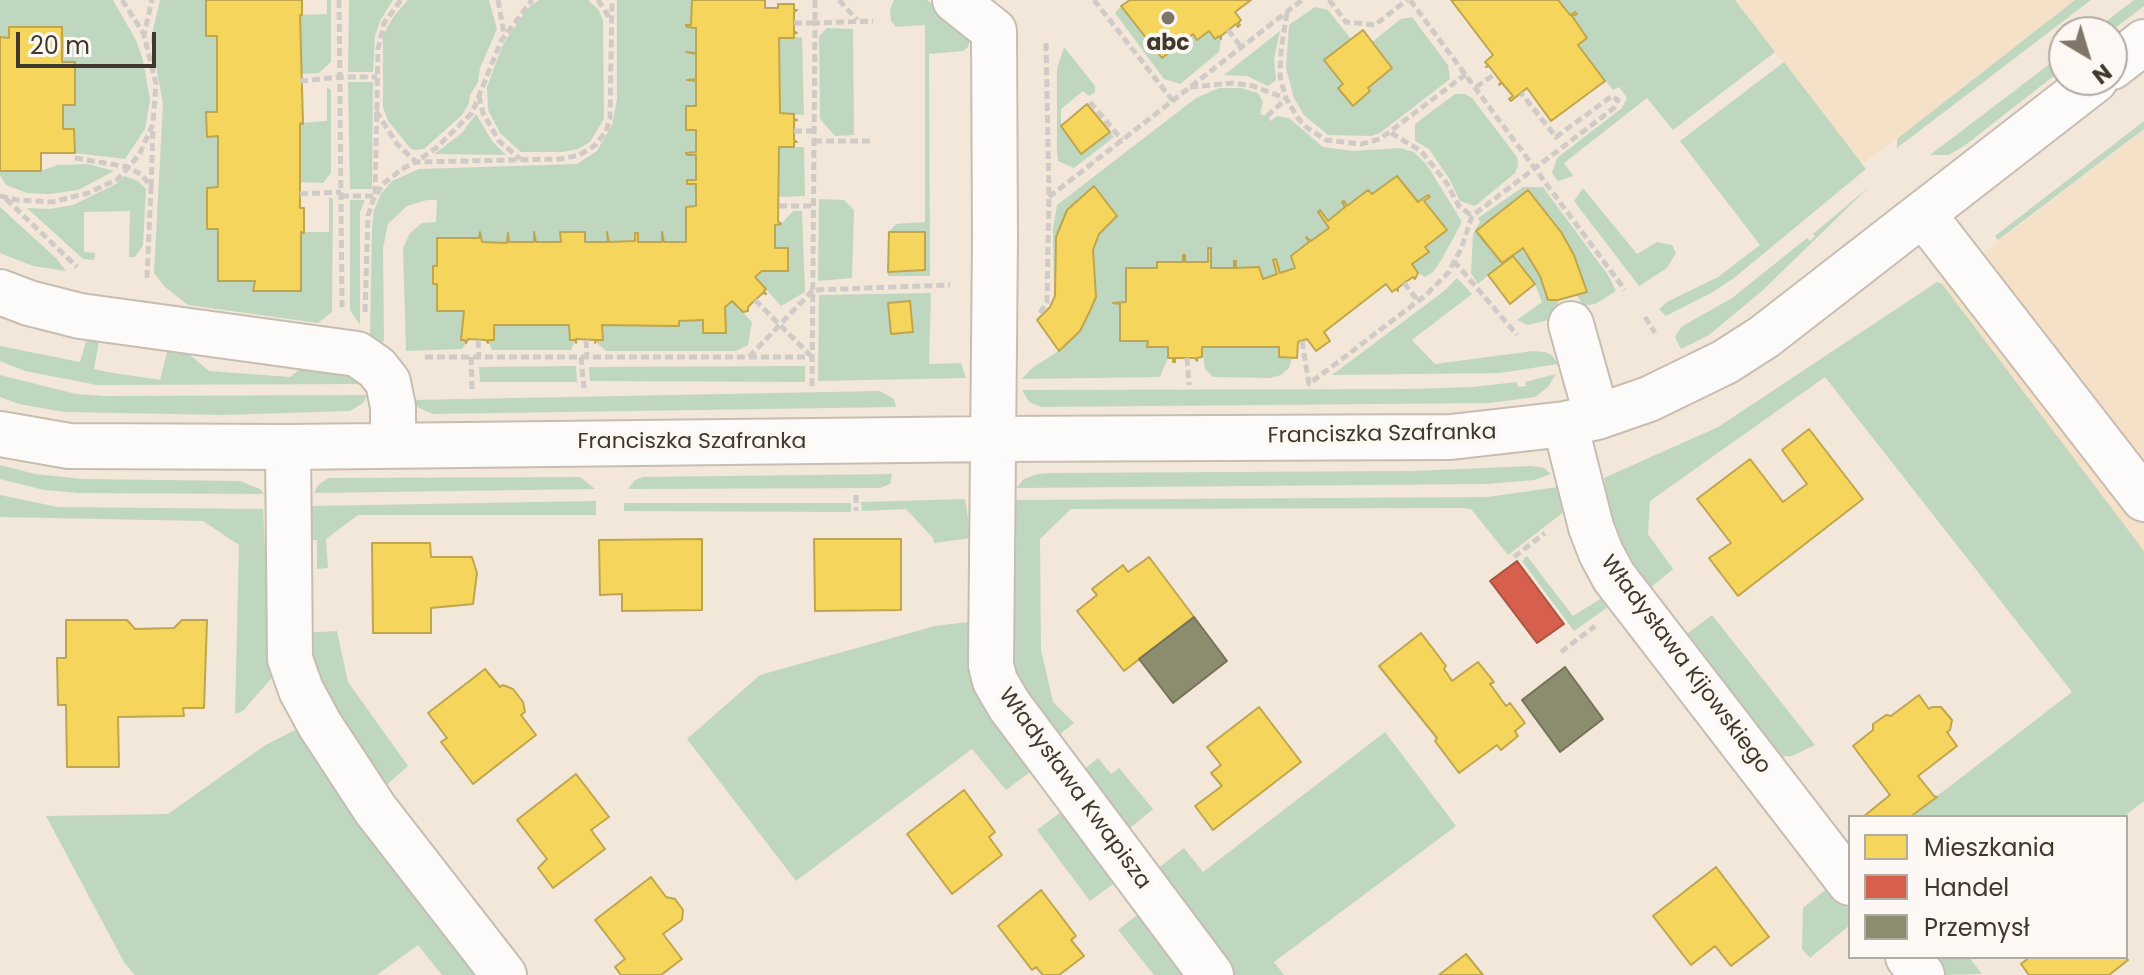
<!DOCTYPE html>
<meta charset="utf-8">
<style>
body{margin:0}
#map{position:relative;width:2144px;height:975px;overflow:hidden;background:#f3e7d9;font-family:Poppins,sans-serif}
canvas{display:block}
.legend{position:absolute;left:1848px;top:815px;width:280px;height:144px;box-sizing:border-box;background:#fdf8f3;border:2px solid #b1aba4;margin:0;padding:10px 14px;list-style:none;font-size:24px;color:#40372d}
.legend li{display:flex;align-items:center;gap:16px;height:40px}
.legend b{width:40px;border:2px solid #b1aba4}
.north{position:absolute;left:2048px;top:16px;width:80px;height:80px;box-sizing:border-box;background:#fdf8f3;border:2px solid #b1aba4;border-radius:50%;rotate:142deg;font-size:22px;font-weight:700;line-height:32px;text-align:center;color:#40372d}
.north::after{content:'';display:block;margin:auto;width:28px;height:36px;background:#7f7569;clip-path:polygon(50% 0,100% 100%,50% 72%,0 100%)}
.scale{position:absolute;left:16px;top:32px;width:140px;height:36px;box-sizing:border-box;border:4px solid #40372d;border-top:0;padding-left:10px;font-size:24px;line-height:28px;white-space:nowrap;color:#40372d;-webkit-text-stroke:6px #fdf8f3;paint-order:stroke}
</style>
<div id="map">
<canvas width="2144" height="975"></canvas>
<ul class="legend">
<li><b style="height:22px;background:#f6d55c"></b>Mieszkania</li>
<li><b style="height:22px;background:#d6604d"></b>Handel</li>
<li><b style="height:22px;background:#8c8c6e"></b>Przemysł</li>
</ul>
<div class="north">N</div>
<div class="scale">20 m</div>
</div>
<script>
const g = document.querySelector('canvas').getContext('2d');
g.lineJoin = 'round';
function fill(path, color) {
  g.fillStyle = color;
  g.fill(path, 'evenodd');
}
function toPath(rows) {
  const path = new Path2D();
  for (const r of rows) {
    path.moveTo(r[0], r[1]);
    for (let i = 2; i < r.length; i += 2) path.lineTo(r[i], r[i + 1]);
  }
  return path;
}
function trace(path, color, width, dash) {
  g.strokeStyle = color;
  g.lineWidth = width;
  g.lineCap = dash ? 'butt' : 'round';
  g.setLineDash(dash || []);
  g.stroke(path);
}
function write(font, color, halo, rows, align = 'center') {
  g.font = font + ' Poppins,sans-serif';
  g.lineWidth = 8;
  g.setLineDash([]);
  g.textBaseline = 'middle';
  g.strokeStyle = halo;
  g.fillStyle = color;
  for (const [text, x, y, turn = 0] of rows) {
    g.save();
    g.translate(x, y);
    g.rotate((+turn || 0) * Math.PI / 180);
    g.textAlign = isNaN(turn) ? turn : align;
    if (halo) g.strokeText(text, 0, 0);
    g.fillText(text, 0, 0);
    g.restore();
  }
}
const built = toPath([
 [1735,0,2075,0,1897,139,1861,164],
 [2144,130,2144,560,1942,284]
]);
const green = toPath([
 [0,0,113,0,136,40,143,60,150,100,145,129,125,159,75,153,74,129,63,129,63,105,75,104,75,63,62,62,62,27,10,27,9,38,0,37],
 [160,0,206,0,206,35,217,36,217,112,206,112,207,137,218,136,218,187,207,229,218,229,218,281,255,281,253,291,301,291,301,232,329,232,329,197,333,199,332,312,318,323,188,305,165,287,154,273,163,104,151,39],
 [327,0,331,0,331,62,319,73,300,74,300,15,327,14],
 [349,0,393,0,380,21,375,36,373,72,348,72],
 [408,0,489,0,497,29,480,68,478,82,470,95,469,103,462,115,424,149,416,150,411,149,388,121,383,107,383,35,394,16],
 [539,0,588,0,598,9,603,20,604,119,590,142,578,149,563,152,521,152,500,133,488,110,487,87,503,44,528,8],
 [617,0,692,0,691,25,686,25,696,28,696,53,686,53,696,54,696,79,687,80,696,81,696,106,686,106,686,130,696,130,696,152,687,153,696,155,696,180,687,180,687,184,696,184,696,206,686,207,686,242,664,242,662,232,662,242,638,242,638,233,635,233,635,241,609,242,608,232,608,242,585,242,585,232,561,232,561,242,536,242,535,233,534,242,509,242,508,233,507,243,482,242,480,233,479,238,437,238,437,266,433,266,433,283,437,284,437,311,464,311,461,340,465,340,466,343,462,349,406,351,403,248,410,233,422,223,436,222,437,200,427,200,407,206,388,224,383,248,384,341,375,344,370,335,372,227,374,210,381,194,392,181,419,169,577,164,597,151,612,125,617,99],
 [894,0,927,0,963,27,970,40,968,47,963,51,929,54,930,276,888,276,888,272,925,269,924,232,889,232,896,224,925,222,925,25,896,27,891,21,890,10],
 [1558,0,1735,0,1775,52,1673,130,1647,98,1564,163,1573,176,1558,181,1552,173,1557,158,1622,108,1627,98,1619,87,1613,90,1578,45,1587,38,1572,16,1576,14,1570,15],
 [2075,0,2091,0,1897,148,1897,139,1902,135],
 [2134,0,2144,0,2144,6,2110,32,2092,32],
 [1121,6,1162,58,1193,34,1209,31,1215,38,1219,36,1221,39,1219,52,1180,84,1164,79,1115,13],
 [1315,7,1328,10,1351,39,1324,60,1343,84,1339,88,1352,106,1370,92,1368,88,1392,68,1372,42,1401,19,1412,17,1448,65,1450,79,1380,133,1371,136,1328,135,1304,115,1294,98,1286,68,1289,25],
 [827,28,853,29,854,135,835,136,820,119,819,36],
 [1280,31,1274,59,1276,80,1268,86,1247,76,1224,75],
 [802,37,804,115,780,113,779,38],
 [1064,47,1095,86,1095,92,1089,96,1083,91,1061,109,1061,126,1081,154,1110,132,1114,137,1074,168,1058,161,1057,151,1057,69],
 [2064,53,2064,68,1964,146,1949,155,1930,155],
 [1784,62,1866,169,1734,278,1711,293,1666,316,1659,309,1667,302,1718,277,1760,245,1680,141],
 [348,82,373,82,372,189,350,189],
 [327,87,331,90,331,173,323,183,300,182,300,123,327,121],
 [1219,88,1241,88,1258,93,1263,102,1260,114,1267,116,1271,121,1277,116,1289,118,1323,147,1353,151,1400,148,1414,152,1427,165,1462,222,1442,259,1433,272,1425,277,1418,273,1412,264,1428,251,1425,247,1446,230,1424,201,1429,195,1418,202,1397,176,1372,194,1367,190,1347,206,1343,201,1345,207,1328,221,1320,211,1329,228,1311,241,1306,237,1309,242,1291,256,1295,268,1280,273,1274,259,1277,274,1263,279,1259,267,1236,268,1235,261,1234,268,1211,268,1208,262,1185,262,1184,255,1183,262,1158,262,1157,268,1126,268,1126,302,1113,304,1120,304,1148,341,1148,347,1168,347,1168,358,1160,377,1022,379,1032,368,1059,351,1080,331,1096,297,1093,250,1099,234,1117,216,1094,186,1067,210,1054,300,1053,229,1057,205,1196,98],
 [1455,94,1465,94,1472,98,1517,157,1518,166,1515,173,1475,206,1460,201,1450,180,1429,149,1415,141,1415,124],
 [476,114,492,141,506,155,434,154,462,133],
 [2144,121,2144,129,1998,240,1995,236],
 [779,147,804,147,805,196,779,197],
 [88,164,114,171,78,190,49,194,27,193,6,185,0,175,0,171,41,171,57,165],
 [125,176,138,181,146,189,143,245,135,257,129,257,130,211,84,212,84,252,95,253,94,260,83,259,27,208,50,209,73,205,116,184],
 [1870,186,1762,291,1709,335,1681,349,1675,337,1681,327,1732,298,1807,238,1810,241,1815,236,1813,234],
 [1523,187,1543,187,1608,275,1616,291,1595,304,1583,306,1577,295,1587,291,1574,255,1477,232,1502,263,1478,284,1471,273,1473,234,1480,222,1478,218],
 [1583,188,1637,254,1657,242,1672,245,1676,253,1667,268,1639,286,1574,201],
 [819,199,844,200,854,210,852,278,818,281],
 [350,200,365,200,360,212,360,325,350,310],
 [0,207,56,258,66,271,33,266,0,253],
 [793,211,802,211,805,292,781,306,755,277,775,248,775,225,781,224],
 [1523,248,1540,276,1548,299,1558,300,1558,312,1552,319,1528,325,1517,320,1542,302,1535,284,1513,256],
 [1457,278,1472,294,1412,340,1435,364,1533,351,1545,352,1552,355,1558,364,1500,373,1332,375,1444,291],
 [1937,282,1942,284,2144,551,2144,801,2123,817,1910,817,2072,692,1825,377,1650,501,1648,534,1673,569,1648,590,1622,548,1610,511,1604,478,1718,427],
 [931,293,929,364,961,363,966,378,818,381,819,295],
 [910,301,913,332,891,334,889,303],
 [732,301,752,322,748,345,736,351,606,351,597,343,602,325,677,326,679,321,703,320,703,333,725,333,725,307],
 [494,325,569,325,570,339,575,340,574,343,571,350,492,350,488,340,494,339],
 [88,334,97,335,99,341,94,369,107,372,160,380,167,352,174,346,183,349,209,371,290,377,310,361,354,366,370,384,97,385,25,371,0,361,0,346,80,362],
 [1202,347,1279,347,1280,357,1292,358,1289,368,1281,375,1270,378,1213,377,1205,369],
 [576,366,577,382,480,382,479,367],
 [805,366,805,382,590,381,589,367],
 [1556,374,1548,387,1535,397,1490,403,1041,407,1029,402,1022,390,1412,389,1472,387,1517,382,1518,387,1526,386,1525,382],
 [0,375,76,394,105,396,367,395,363,403,350,411,224,415,64,412,19,404,0,397],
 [880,391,894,399,896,407,433,414,419,408,412,400],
 [0,465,35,474,83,479,240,481,260,489,264,494,79,493,44,490,0,479],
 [1531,466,1544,468,1551,474,1534,480,1486,484,1016,488,1024,479,1037,474,1051,473,1413,471],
 [892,474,890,484,880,488,628,489,635,480,643,477],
 [580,477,595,489,314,493,319,484,329,478],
 [1558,487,1564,498,1565,511,1508,555,1471,509,1462,508,1071,509,1040,539,1041,650,1053,702,1074,723,1051,741,1017,682,1013,652,1012,500,1488,497],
 [0,495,58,507,263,509,265,547,274,549,280,668,243,711,235,714,239,545,203,521,0,517],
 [965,499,971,538,934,543,933,538,906,509,862,511,861,502],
 [596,501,596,515,358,515,326,539,328,568,317,569,317,540,310,540,310,506],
 [624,503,851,503,851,512,624,511],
 [1527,556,1573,616,1605,596,1612,604,1574,631,1522,561],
 [1712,615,1815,745,1792,756,1777,757,1679,640],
 [968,622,970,664,1034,769,1006,790,972,749,796,881,687,739,760,675,935,626],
 [337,631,348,682,408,766,382,789,320,696,303,633],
 [306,724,492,975,442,975,418,945,377,975,135,975,125,964,46,816,168,814,264,746],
 [1385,732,1456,826,1274,962,1284,975,1229,975,1152,873,1184,848,1203,872],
 [1098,758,1111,774,1119,768,1153,809,1123,834,1076,776],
 [1066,808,1120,879,1090,901,1037,830],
 [1831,885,1850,911,1850,925,1810,958,1802,949,1803,908],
 [1146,908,1195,975,1154,975,1118,930],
 [1927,957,1969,957,1982,974,1941,975]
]);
const homes = toPath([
 [206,0,302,0,302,15,300,15,303,124,300,123,300,208,304,208,304,233,301,232,301,291,253,291,255,281,218,281,218,229,207,229,207,188,218,187,218,136,207,137,206,112,217,112,217,36,206,36,206,0],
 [692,0,765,0,765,8,778,8,778,4,794,4,794,10,797,10,794,12,794,31,797,33,794,33,794,38,779,38,780,113,794,114,794,119,797,120,794,121,794,140,797,142,794,142,794,147,779,147,778,221,781,224,775,225,775,248,788,248,788,271,762,271,755,277,766,289,764,291,766,294,763,293,755,300,748,307,748,311,743,312,732,301,725,307,726,333,703,333,703,320,679,321,679,326,676,326,602,325,603,340,597,340,595,343,596,340,576,339,576,343,575,340,570,340,569,325,494,325,494,340,488,340,488,343,486,340,468,339,466,343,465,340,461,340,464,311,437,311,437,284,433,284,433,266,437,266,437,238,479,238,480,232,482,242,507,243,508,233,509,242,534,242,534,232,536,242,561,242,560,232,585,232,585,242,608,242,607,232,609,242,635,241,635,233,638,233,638,242,662,242,662,232,664,242,686,242,686,207,696,206,696,184,687,184,687,180,696,180,696,155,687,155,686,153,696,152,696,130,686,130,686,106,696,106,696,81,687,80,696,79,696,54,686,52,696,53,696,28,687,27,686,25,691,25,692,0],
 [1130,0,1251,0,1235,12,1241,20,1238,23,1240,25,1238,27,1236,24,1221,36,1221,39,1219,36,1215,39,1209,31,1197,40,1193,34,1162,58,1121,6,1130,0],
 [1451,0,1558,0,1570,15,1575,12,1577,14,1572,16,1587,38,1578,45,1605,81,1551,121,1527,88,1511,101,1509,99,1513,96,1502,83,1499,85,1501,82,1489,66,1486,67,1488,65,1485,62,1493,55,1451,0],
 [9,27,62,27,62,62,75,62,75,105,63,105,63,129,74,129,75,153,41,153,41,171,0,171,0,37,9,38,9,27],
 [1363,30,1392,68,1368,88,1370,91,1353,106,1338,88,1343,84,1324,60,1363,30],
 [1087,104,1110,132,1081,154,1061,126,1087,104],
 [1397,176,1418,202,1428,195,1430,197,1424,201,1447,230,1425,247,1429,252,1412,264,1418,273,1415,279,1413,277,1404,283,1398,288,1398,291,1396,289,1392,292,1386,284,1324,332,1330,341,1316,351,1307,339,1298,342,1297,358,1279,357,1279,347,1202,347,1202,357,1197,358,1197,361,1195,358,1175,358,1175,362,1173,362,1173,358,1168,358,1168,347,1147,347,1148,341,1120,341,1120,304,1113,303,1126,302,1126,268,1157,268,1157,262,1183,262,1183,255,1185,255,1185,262,1208,262,1208,248,1211,248,1211,268,1234,268,1234,261,1236,261,1236,268,1259,267,1263,279,1277,274,1273,260,1276,259,1280,273,1295,268,1291,256,1309,242,1306,237,1311,241,1329,228,1318,212,1320,210,1328,221,1345,207,1342,202,1344,201,1347,206,1368,190,1372,194,1397,176],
 [1094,186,1117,216,1099,234,1093,250,1096,297,1089,313,1080,331,1059,351,1037,320,1050,307,1055,296,1056,237,1067,210,1094,186],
 [1528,190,1561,232,1574,255,1587,292,1558,300,1548,300,1540,276,1523,248,1502,263,1476,231,1528,190],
 [889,232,925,232,925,270,888,272,889,232],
 [1513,256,1535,284,1510,304,1488,275,1513,256],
 [910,301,913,332,891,334,888,303,910,301],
 [1809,429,1863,499,1738,596,1709,558,1731,543,1697,499,1750,459,1783,502,1807,484,1782,450,1809,429],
 [702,539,702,610,622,611,622,594,600,595,599,540,702,539],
 [814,539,901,539,901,610,815,611,814,539],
 [372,543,430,543,431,557,472,557,477,573,473,604,431,608,431,633,373,633,372,543],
 [1149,557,1194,617,1124,671,1077,611,1097,595,1092,589,1123,565,1128,572,1149,557],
 [66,620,127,620,135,629,174,628,182,620,207,620,204,708,183,708,184,716,118,717,119,767,67,767,66,705,58,705,57,658,66,658,66,620],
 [1421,633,1446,666,1444,669,1452,681,1478,662,1494,682,1490,684,1506,706,1510,703,1525,723,1515,731,1518,736,1501,750,1497,745,1459,773,1435,741,1437,738,1379,666,1421,633],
 [485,669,500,687,503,685,513,689,523,702,525,712,521,715,536,735,473,784,441,742,447,738,428,713,485,669],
 [1919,695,1929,709,1932,707,1941,707,1952,720,1950,730,1947,732,1957,746,1918,776,1934,796,1937,797,1910,817,1863,817,1890,795,1853,746,1873,730,1873,724,1886,715,1891,716,1919,695],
 [1259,707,1301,762,1213,830,1195,806,1222,786,1211,773,1221,765,1207,747,1259,707],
 [576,774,609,817,591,830,605,849,553,888,538,868,547,859,517,820,576,774],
 [964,790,995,832,989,837,1002,855,952,894,907,834,964,790],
 [1716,867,1769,937,1731,966,1715,946,1691,965,1653,916,1716,867],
 [651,877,666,897,675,899,683,910,682,920,663,934,682,959,661,975,621,975,615,967,625,959,595,920,651,877],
 [1041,890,1076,936,1071,940,1084,956,1059,975,1043,975,1036,967,1032,970,998,926,1041,890],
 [1466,954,1483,975,1439,975,1466,954],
 [2030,957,2125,957,2128,960,2109,975,2029,975,2021,964,2030,957]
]);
const shops = toPath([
 [1517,561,1564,624,1537,643,1490,581,1517,561]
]);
const industry = toPath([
 [1194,617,1227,661,1173,703,1139,659,1194,617],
 [1565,667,1603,719,1560,752,1522,700,1565,667]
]);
const path = toPath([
 [122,0,144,34],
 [339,0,342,307],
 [498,0,504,34],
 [598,0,611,20],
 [839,0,857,20],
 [1094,0,1173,101],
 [1329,0,1346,22,1375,25,1407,0],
 [1410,0,1625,290],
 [1287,13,1281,50,1280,77,1286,98,1297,117,1306,127,1326,140,1361,144,1380,139,1466,74],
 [794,23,815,23,815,0],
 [1228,30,1241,47],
 [300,81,339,77,377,77],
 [1190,87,1233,83,1253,86,1285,98],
 [1476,87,1495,74],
 [479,96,483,113,499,141,520,159],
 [1090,102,1122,140],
 [376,111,397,144,416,162,436,148,472,113,501,41,532,0],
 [1267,116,1286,99],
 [794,131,814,131],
 [1391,133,1421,151,1446,182,1459,206,1472,216],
 [814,141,873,141],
 [75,158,128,167,142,175,151,187,147,278],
 [151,187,153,129],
 [300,194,341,192],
 [0,196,17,200,52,202,88,193,118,179,139,155,153,124,156,84,144,35,152,0],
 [341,196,375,196,378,49,384,23,401,0],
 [1049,197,1302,0],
 [6,199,77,267],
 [779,206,813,206],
 [1454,261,1517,335],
 [1404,283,1418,301],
 [755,300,811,356],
 [365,312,368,216,373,200,383,184,402,169,416,162,561,159,579,155,594,146,606,132,610,118,612,0],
 [1040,313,1047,302,1049,197,1046,40],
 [1645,317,1655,333],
 [478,340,479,357],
 [586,340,587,357],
 [1302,341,1309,384,1426,295,1448,273,1461,249,1472,216,1614,108,1618,100,1612,96,1556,137,1521,93],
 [425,357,749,357,813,290,950,285],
 [471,357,472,389],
 [581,357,584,388],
 [749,357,811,357],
 [1187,358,1189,385],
 [812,386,815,23,873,21],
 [856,495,856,511],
 [1514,557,1545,533],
 [1561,652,1595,626]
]);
const minor = toPath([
 [955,0,994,31,995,239,991,665,995,681,1009,705,1211,975],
 [2112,67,2144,42],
 [1923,214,2144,499],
 [0,292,29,303,80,316,357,354,377,368,388,382,393,407,393,444],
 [1571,324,1597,417],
 [1565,424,1591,527,1601,553,1614,577,1850,883],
 [0,434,69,446,288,447,992,439,1451,437,1565,424,1597,417,1649,399,1725,362,1764,337,2095,80],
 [288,447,290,659,301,690,320,725,375,809,504,975],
 [1908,957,1922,975]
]);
const markers = [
 [1168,18,8,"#7f7569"]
];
const poiNames = [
 ["abc",1168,44]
];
const streetNames = [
 ["Franciszka Szafranka",1382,435,-1],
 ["Franciszka Szafranka",692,442],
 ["Władysława Kijowskiego",1685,665,53],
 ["Władysława Kwapisza",1074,789,54]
];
fill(built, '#f5e0c8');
fill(green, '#bfd7bf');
fill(homes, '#f6d55c');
trace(homes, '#bfa64e', 2);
fill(shops, '#d6604d');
trace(shops, '#a95443', 2);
fill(industry, '#8c8c6e');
trace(industry, '#75725a', 2);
trace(minor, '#c7bdb2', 48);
trace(path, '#d0cbc6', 5, [8, 4]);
trace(minor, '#fdfbf9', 44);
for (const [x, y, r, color] of markers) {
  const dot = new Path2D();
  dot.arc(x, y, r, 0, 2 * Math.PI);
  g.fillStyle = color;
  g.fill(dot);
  trace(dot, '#fdf8f3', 3);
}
write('bold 22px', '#40372d', '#fdf8f3', poiNames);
write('22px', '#40372d', '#fdf8f3', streetNames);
</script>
